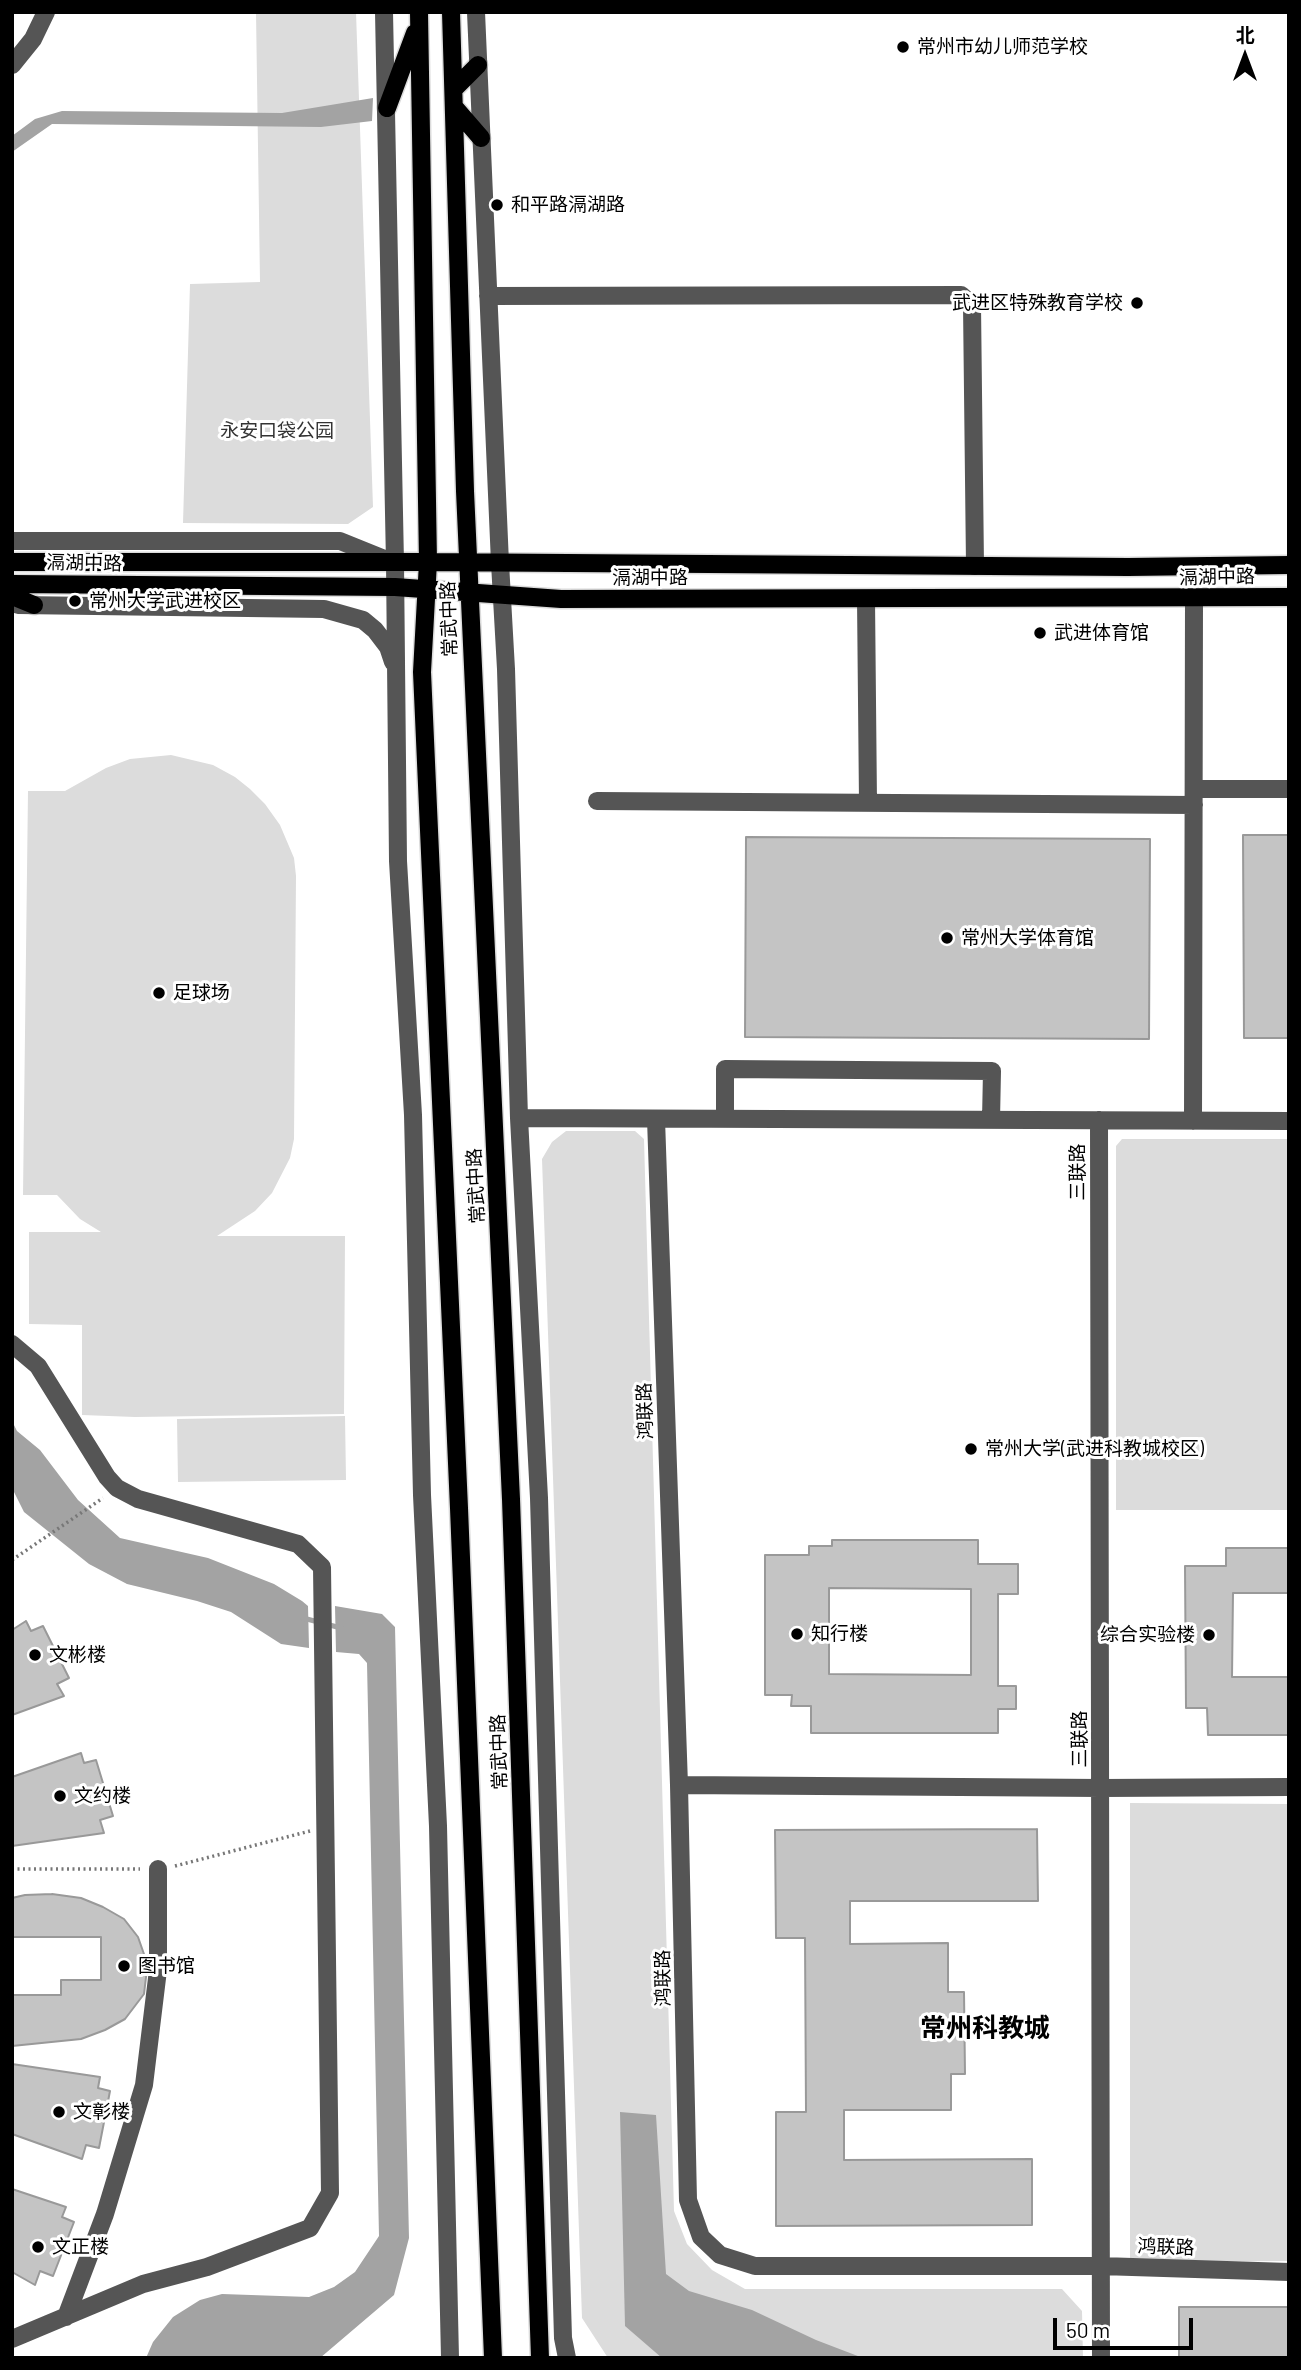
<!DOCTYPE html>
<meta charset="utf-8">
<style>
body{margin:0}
#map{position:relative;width:1301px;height:2370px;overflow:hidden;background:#fff;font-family:Barlow,"Noto Sans SC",sans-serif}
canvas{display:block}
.frame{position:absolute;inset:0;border:14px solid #000;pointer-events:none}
.north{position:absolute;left:1210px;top:21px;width:70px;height:70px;-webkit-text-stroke:5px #fff;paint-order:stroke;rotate:0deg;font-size:19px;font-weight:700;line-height:28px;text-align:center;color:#000}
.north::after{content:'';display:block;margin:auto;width:24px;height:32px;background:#000;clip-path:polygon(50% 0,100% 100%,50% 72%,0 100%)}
.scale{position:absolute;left:1053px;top:2318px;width:140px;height:32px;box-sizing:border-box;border:4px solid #000;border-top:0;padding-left:9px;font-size:21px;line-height:24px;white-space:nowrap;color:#000;-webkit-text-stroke:5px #fff;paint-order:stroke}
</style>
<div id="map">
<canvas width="1301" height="2370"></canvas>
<div class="frame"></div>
<div class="north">北</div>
<div class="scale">50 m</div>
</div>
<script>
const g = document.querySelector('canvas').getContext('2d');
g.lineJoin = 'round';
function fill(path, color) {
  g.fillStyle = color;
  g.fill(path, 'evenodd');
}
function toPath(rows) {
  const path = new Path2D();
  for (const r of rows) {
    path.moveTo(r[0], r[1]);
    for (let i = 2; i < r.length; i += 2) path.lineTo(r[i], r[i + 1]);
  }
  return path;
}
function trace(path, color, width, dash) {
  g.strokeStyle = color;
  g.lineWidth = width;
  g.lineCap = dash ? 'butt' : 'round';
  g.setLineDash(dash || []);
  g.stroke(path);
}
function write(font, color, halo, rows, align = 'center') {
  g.font = font + ' Barlow,"Noto Sans SC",sans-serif';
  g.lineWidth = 6;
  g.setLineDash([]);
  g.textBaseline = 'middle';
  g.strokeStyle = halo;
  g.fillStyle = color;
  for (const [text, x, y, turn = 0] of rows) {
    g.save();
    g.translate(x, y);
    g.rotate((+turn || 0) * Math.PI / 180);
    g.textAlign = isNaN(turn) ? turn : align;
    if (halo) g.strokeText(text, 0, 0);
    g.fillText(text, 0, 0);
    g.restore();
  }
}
const green = toPath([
 [256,12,356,12,373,507,348,524,183,523,190,284,260,282],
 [171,755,213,765,235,777,250,789,265,804,280,825,294,858,296,876,294,1139,290,1158,272,1193,255,1211,217,1236,345,1236,344,1414,135,1417,82,1415,82,1325,29,1324,29,1232,101,1232,80,1219,57,1195,23,1195,28,791,65,791,106,768,130,759],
 [566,1131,635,1131,644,1139,674,2211,687,2244,712,2270,745,2289,1062,2289,1082,2311,1083,2358,608,2358,582,2318,542,1159,552,1142],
 [1122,1139,1289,1139,1289,1510,1116,1510,1116,1146],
 [345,1416,346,1480,178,1482,177,1419],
 [1130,1803,1289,1804,1289,2261,1130,2262]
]);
const water = toPath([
 [373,98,372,121,321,127,52,124,12,152,12,136,35,119,62,111,282,113],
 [12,1421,17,1431,40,1450,78,1500,120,1538,208,1558,274,1584,302,1601,308,1606,309,1648,281,1644,231,1612,197,1601,127,1584,89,1564,24,1512,12,1488],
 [335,1606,382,1614,395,1627,409,2238,394,2295,320,2358,146,2358,153,2342,173,2317,200,2300,222,2294,309,2297,334,2287,355,2272,379,2236,367,1663,359,1654,336,1652],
 [620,2112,656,2115,666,2274,689,2291,752,2310,816,2340,863,2358,662,2358,625,2326]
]);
const stream = toPath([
 [303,1618,341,1628]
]);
const building = toPath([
 [1243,835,1289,835,1289,1038,1244,1038,1243,835],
 [746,837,1150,839,1149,1039,745,1037,746,837],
 [832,1540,978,1540,978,1564,1018,1564,1018,1594,998,1594,998,1686,1016,1686,1016,1709,998,1709,998,1733,811,1733,811,1706,791,1706,792,1695,765,1695,765,1555,809,1555,809,1546,832,1546,832,1540],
 [829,1588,971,1589,971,1675,829,1674,829,1588],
 [1226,1548,1289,1548,1289,1593,1233,1593,1232,1677,1289,1677,1289,1735,1208,1735,1207,1708,1186,1708,1185,1566,1226,1566,1226,1548],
 [26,1621,31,1631,43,1626,69,1678,57,1684,64,1696,12,1715,12,1630,26,1621],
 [81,1753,84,1763,96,1760,113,1816,100,1820,104,1833,12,1846,12,1777,81,1753],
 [1037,1829,1038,1901,850,1901,850,1944,948,1943,948,1992,964,1992,965,2074,951,2074,951,2110,844,2110,844,2160,1032,2159,1032,2225,776,2226,776,2112,806,2112,805,1938,776,1938,775,1830,1037,1829],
 [52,1894,81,1898,103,1907,124,1919,138,1937,145,1957,147,1969,144,1994,125,2019,105,2030,81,2039,12,2046,12,1995,61,1995,61,1980,101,1980,101,1937,12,1937,12,1898,25,1895,52,1894],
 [12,2064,100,2077,98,2088,110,2091,99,2148,86,2145,82,2159,12,2134,12,2064],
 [12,2189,66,2207,62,2217,74,2222,53,2276,40,2271,35,2285,12,2272,12,2189],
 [1179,2307,1289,2307,1289,2358,1179,2358,1179,2307]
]);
const path = toPath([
 [12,1560,103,1498],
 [175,1866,310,1831],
 [12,1869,140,1869]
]);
const minor = toPath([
 [384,12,395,563,398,861,413,1115,422,1495,438,1826,450,2358],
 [476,12,500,563,506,669,519,1118,539,1498,563,2338,567,2358],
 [12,65,33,39,46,12],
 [488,296,961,295,972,305,975,566],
 [12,541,340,541,392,562],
 [866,599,868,803],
 [18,605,324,609,363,620,375,630,388,647,393,662],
 [1194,789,1289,789],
 [597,801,1194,805],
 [519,1118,1289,1121],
 [725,1118,725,1069,992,1071,991,1120],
 [656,1119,679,1785,688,2200,701,2237,720,2255,755,2266,1101,2266,1289,2272],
 [1099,1120,1101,2358],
 [1193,1121,1194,599],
 [12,1344,38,1366,107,1477,117,1488,138,1499,298,1544,322,1567,330,2193,310,2228,207,2267,143,2284,12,2339],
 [679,1785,1101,1788,1289,1787],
 [66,2317,105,2214,144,2085,158,1970,158,1869]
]);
const major = toPath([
 [419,12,428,562,422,672,459,1508,493,2358],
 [451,12,465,491,511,1499,540,2358],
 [454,89,478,65],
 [387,108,415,33],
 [455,108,481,138],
 [12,562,428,562,1128,567,1289,565],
 [12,584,395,587,561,599,1289,597],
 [12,596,34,605]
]);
const markers = [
 [903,47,7,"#000"],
 [497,205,7,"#000"],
 [1137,303,7,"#000"],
 [75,601,7,"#000"],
 [1040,633,7,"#000"],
 [947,938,7,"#000"],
 [159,993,7,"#000"],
 [971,1449,7,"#000"],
 [797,1634,7,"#000"],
 [1209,1635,7,"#000"],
 [35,1655,7,"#000"],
 [60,1796,7,"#000"],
 [124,1966,7,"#000"],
 [59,2112,7,"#000"],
 [38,2247,7,"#000"]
];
const poiNames = [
 ["常州市幼儿师范学校",917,47],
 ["和平路滆湖路",511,205],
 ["武进区特殊教育学校",1123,303,"right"],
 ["常州大学武进校区",89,601],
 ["武进体育馆",1054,633],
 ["常州大学体育馆",961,938],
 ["足球场",173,993],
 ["常州大学(武进科教城校区)",985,1449],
 ["知行楼",811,1634],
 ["综合实验楼",1195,1635,"right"],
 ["文彬楼",49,1655],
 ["文约楼",74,1796],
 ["图书馆",138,1966],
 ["文彰楼",73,2112],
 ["文正楼",52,2247]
];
const parkNames = [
 ["永安口袋公园",277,431]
];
const streetNames = [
 ["滆湖中路",84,563,1],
 ["滆湖中路",1217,577,-1],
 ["滆湖中路",650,578],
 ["常武中路",449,619,-92],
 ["三联路",1078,1172,-90],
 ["常武中路",476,1186,-93],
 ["鸿联路",645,1411,-92],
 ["三联路",1080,1739,-90],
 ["常武中路",499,1752,-92],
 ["鸿联路",663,1978,-91],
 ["鸿联路",1166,2247,2]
];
const districtNames = [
 ["常州科教城",985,2028]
];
fill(green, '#dcdcdc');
fill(water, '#a3a3a3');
trace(stream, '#a3a3a3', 5);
fill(building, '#c4c4c4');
trace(building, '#999', 2);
trace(major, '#dbdbdb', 21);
trace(path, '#777', 3.5, [2, 3.5]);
trace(minor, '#555', 18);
trace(major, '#000', 18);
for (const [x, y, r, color] of markers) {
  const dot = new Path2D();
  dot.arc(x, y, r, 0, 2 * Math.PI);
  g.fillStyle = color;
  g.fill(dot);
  trace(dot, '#fff', 2.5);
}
write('19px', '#000', '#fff', poiNames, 'left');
write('19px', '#333', '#fff', parkNames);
write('19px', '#000', '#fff', streetNames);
write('bold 26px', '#000', '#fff', districtNames);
</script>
